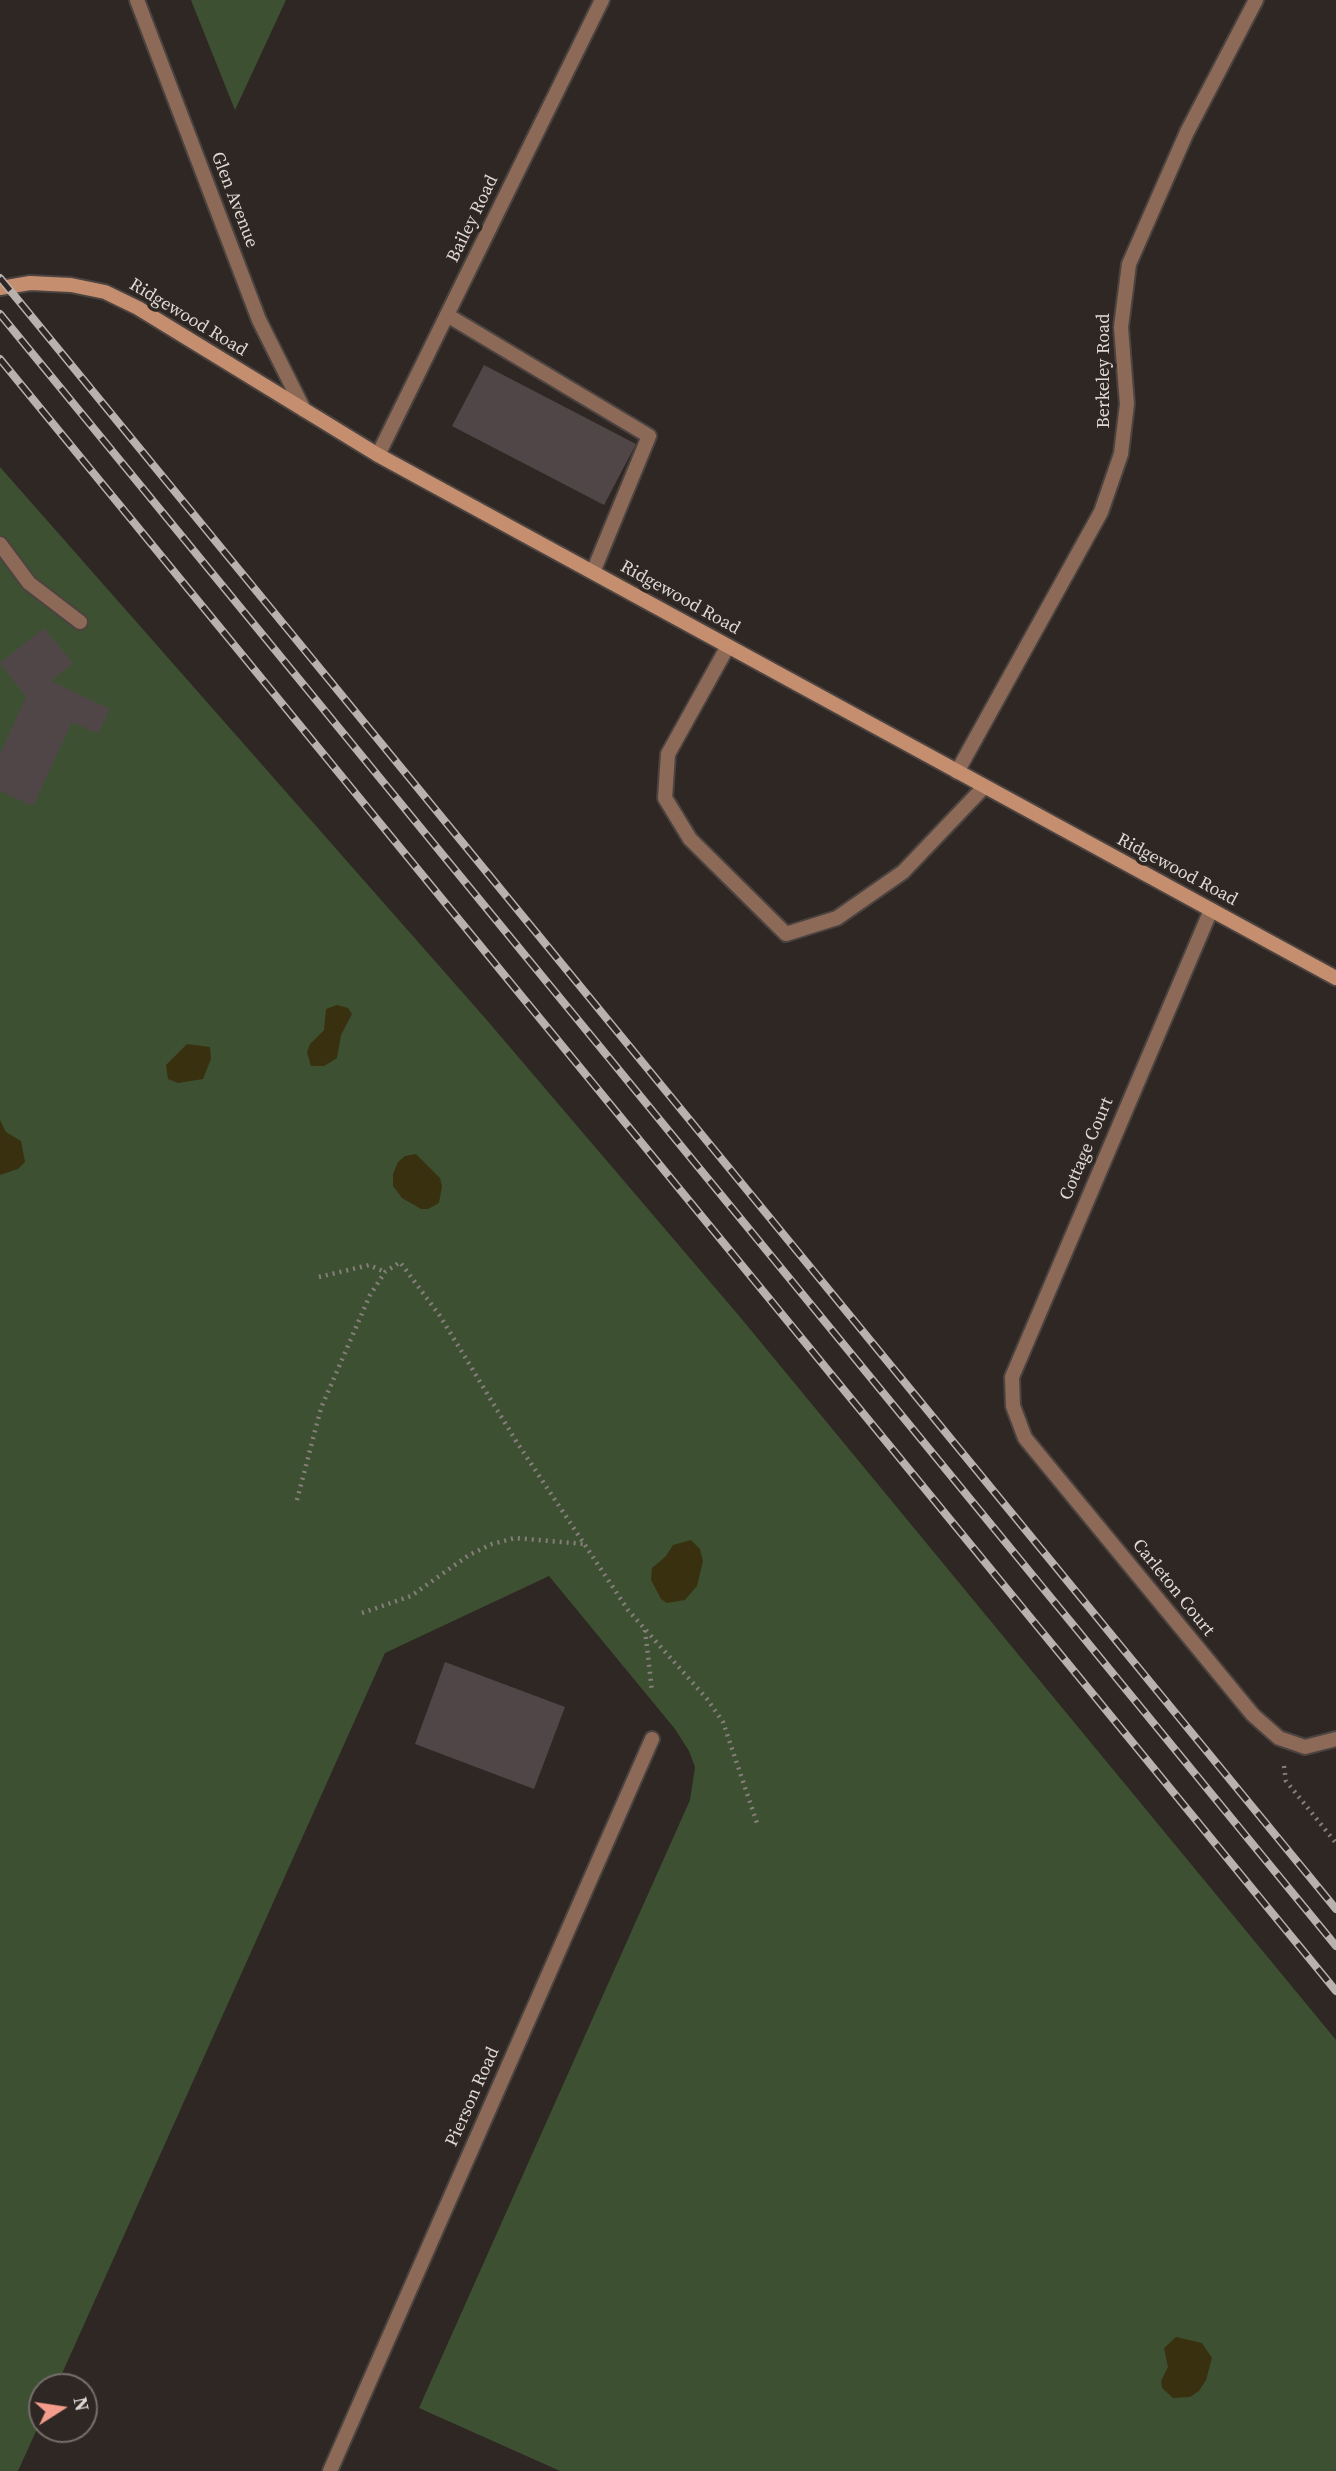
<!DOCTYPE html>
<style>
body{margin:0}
#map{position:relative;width:1336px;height:2471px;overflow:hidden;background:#2f2723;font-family:"Source Serif 4",serif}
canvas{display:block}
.north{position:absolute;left:28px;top:2373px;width:70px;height:70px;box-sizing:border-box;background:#2f2723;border:2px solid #756e6b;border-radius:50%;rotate:78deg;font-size:19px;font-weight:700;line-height:28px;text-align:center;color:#dfd9d6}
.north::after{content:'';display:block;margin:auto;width:24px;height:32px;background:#f49d8c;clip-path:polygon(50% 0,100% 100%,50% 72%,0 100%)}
</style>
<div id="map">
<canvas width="1336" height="2471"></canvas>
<div class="north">N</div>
</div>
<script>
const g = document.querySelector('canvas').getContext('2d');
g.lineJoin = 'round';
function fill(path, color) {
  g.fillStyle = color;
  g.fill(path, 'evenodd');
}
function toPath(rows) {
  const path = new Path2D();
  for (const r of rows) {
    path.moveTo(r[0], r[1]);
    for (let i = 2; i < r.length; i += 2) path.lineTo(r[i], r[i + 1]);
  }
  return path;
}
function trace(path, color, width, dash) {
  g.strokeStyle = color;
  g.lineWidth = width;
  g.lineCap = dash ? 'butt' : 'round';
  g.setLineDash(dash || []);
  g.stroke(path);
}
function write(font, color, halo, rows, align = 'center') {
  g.font = font + ' "Source Serif 4",serif';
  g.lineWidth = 7;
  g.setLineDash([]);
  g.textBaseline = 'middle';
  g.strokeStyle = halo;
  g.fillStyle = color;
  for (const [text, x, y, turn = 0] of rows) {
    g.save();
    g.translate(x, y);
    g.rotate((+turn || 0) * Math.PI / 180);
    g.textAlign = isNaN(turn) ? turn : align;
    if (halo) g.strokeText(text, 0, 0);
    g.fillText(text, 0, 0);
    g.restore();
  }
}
const green = toPath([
 [191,0,286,0,235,110],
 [0,467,485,1018,740,1317,1336,2040,1336,2471,560,2471,419,2408,690,1800,695,1767,689,1751,675,1729,549,1576,385,1653,56,2387,42,2387,42,2418,18,2471,0,2471]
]);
const sand = toPath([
 [337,1005,348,1008,352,1014,341,1035,337,1058,324,1066,311,1066,307,1052,310,1044,324,1030,326,1009],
 [187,1044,210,1047,211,1059,203,1079,178,1083,168,1079,166,1065],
 [0,1120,6,1132,21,1141,25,1162,18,1169,0,1175],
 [416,1154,440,1178,442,1186,439,1203,428,1209,421,1209,402,1198,393,1186,393,1174,398,1162,405,1156],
 [691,1540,700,1549,703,1561,697,1586,685,1600,667,1603,661,1599,651,1580,652,1568,666,1556,673,1545],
 [1176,2337,1202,2343,1212,2358,1206,2380,1199,2391,1190,2397,1173,2398,1162,2388,1161,2381,1168,2367,1164,2348]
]);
const building = toPath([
 [484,365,636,444,604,505,452,426],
 [44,628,73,663,51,681,110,709,98,734,72,722,33,806,0,791,0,754,26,697,0,663],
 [445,1662,565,1707,534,1789,415,1744]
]);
const path = toPath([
 [319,1277,369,1265,385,1272],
 [297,1500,321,1408,370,1295,385,1272,400,1262,440,1316,516,1441,628,1610,707,1699,723,1722,758,1826],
 [362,1613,411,1596,469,1555,492,1544,515,1538,584,1544],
 [645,1630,652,1691],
 [1284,1766,1286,1781,1336,1843]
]);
const lane = toPath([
 [447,315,649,436,593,572],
 [0,544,29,583,80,622],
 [728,646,668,754,665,798,690,839,786,934,837,918,903,872,984,787]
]);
const street = toPath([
 [137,0,259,320,304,410],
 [378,455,602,0],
 [957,772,1101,512,1121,454,1127,404,1121,327,1129,264,1187,132,1256,0],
 [1211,910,1012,1377,1013,1406,1025,1438,1253,1715,1279,1738,1305,1747,1336,1739],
 [330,2471,652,1739]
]);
const secondary = toPath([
 [0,288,30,283,71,285,105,292,138,308,378,455,1336,978]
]);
const rail = toPath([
 [0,278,1336,1909],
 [0,314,1336,1946],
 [0,359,1336,1991]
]);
const streetNames = [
 ["Glen Avenue",234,200,69],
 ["Bailey Road",473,219,-64],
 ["Ridgewood Road",188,318,31],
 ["Berkeley Road",1104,371,-90],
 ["Ridgewood Road",680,598,29],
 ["Ridgewood Road",1177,870,28],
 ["Cottage Court",1087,1149,-67],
 ["Carleton Court",1173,1588,51],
 ["Pierson Road",473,2097,-66]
];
fill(green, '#3d5132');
fill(sand, '#393010');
fill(building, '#504648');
trace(lane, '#4b4340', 18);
trace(street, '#4b4340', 18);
trace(secondary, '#4b4340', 18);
trace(path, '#857e7a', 4.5, [2, 5]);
trace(lane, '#8d6a57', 14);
trace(street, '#8d6a57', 14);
trace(secondary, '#c58e6f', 14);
trace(rail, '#b8b1ae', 8);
trace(rail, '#2f2723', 5, [16]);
write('18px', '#dfd9d6', '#2f2723', streetNames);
</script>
